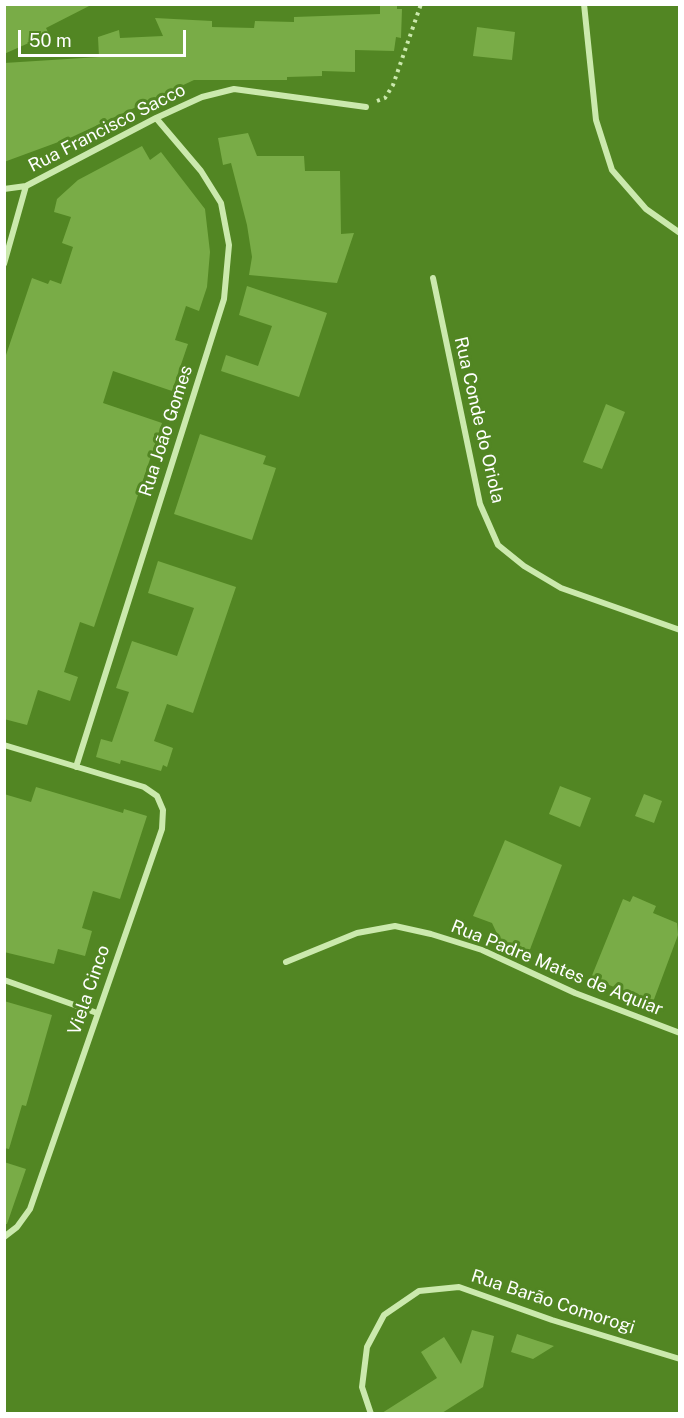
<!DOCTYPE html>
<meta charset="utf-8">
<style>
body{margin:0}
#map{position:relative;width:684px;height:1418px;overflow:hidden;background:#528623;font-family:"Public Sans",sans-serif}
canvas{display:block}
.frame{position:absolute;inset:0;border:6px solid #fff;pointer-events:none}
.scale{position:absolute;left:18px;top:30px;width:168px;height:27px;box-sizing:border-box;border:3px solid #fff;border-top:0;padding-left:8px;font-size:18px;line-height:21px;white-space:nowrap;color:#fff;-webkit-text-stroke:4px #528623;paint-order:stroke}
</style>
<div id="map">
<canvas width="684" height="1418"></canvas>
<div class="frame"></div>
<div class="scale">50 m</div>
</div>
<script>
const g = document.querySelector('canvas').getContext('2d');
g.lineJoin = 'round';
function fill(path, color) {
  g.fillStyle = color;
  g.fill(path, 'evenodd');
}
function toPath(rows) {
  const path = new Path2D();
  for (const r of rows) {
    path.moveTo(r[0], r[1]);
    for (let i = 2; i < r.length; i += 2) path.lineTo(r[i], r[i + 1]);
  }
  return path;
}
function trace(path, color, width, dash) {
  g.strokeStyle = color;
  g.lineWidth = width;
  g.lineCap = dash ? 'butt' : 'round';
  g.setLineDash(dash || []);
  g.stroke(path);
}
function write(font, color, halo, rows, align = 'center') {
  g.font = font + ' "Public Sans",sans-serif';
  g.lineWidth = 6;
  g.setLineDash([]);
  g.textBaseline = 'middle';
  g.strokeStyle = halo;
  g.fillStyle = color;
  for (const [text, x, y, turn = 0] of rows) {
    g.save();
    g.translate(x, y);
    g.rotate((+turn || 0) * Math.PI / 180);
    g.textAlign = isNaN(turn) ? turn : align;
    if (halo) g.strokeText(text, 0, 0);
    g.fillText(text, 0, 0);
    g.restore();
  }
}
const building = toPath([
 [4,4,93,4,46,28,49,34,4,54],
 [380,4,397,4,397,9,402,9,401,38,396,37,394,51,355,50,355,72,322,71,322,76,287,77,287,80,194,80,72,137,4,162,4,63,99,57,98,37,119,30,120,38,163,36,155,18,212,21,212,27,254,28,255,21,294,22,294,17,380,14],
 [477,27,515,32,512,60,473,56],
 [248,133,257,156,304,156,305,171,340,171,341,234,354,233,337,283,249,275,252,257,247,225,231,163,223,165,218,138],
 [142,146,150,160,161,152,205,209,210,252,207,287,199,311,186,306,175,340,188,344,172,391,113,371,103,403,162,423,94,627,80,622,64,672,78,677,70,701,38,690,27,725,4,719,4,361,32,278,48,284,50,280,61,284,73,247,62,243,71,217,54,212,57,199,78,180],
 [247,286,327,313,299,397,221,371,226,355,258,366,272,326,239,315],
 [606,404,625,412,602,469,583,462],
 [200,434,266,456,263,464,276,468,252,540,174,514],
 [158,561,236,587,193,713,167,704,154,741,173,748,167,767,163,765,161,771,121,760,120,764,96,757,101,739,112,742,129,692,116,688,132,641,177,656,194,608,148,593],
 [560,786,591,798,580,827,549,814],
 [36,787,123,813,124,809,147,816,120,899,93,891,82,928,92,931,85,956,58,949,54,964,4,952,4,794,31,802],
 [644,794,662,801,654,823,635,816],
 [505,840,562,865,529,952,501,942,492,923,473,916],
 [633,896,656,906,653,913,677,923,678,935,653,1002,591,978,623,899,630,902],
 [4,1001,52,1015,26,1106,22,1105,9,1149,4,1148],
 [4,1162,26,1169,7,1224,4,1224],
 [472,1330,494,1336,483,1387,442,1413,382,1413,437,1378,421,1352,444,1337,461,1364],
 [517,1334,538,1341,554,1346,533,1359,511,1352]
]);
const path = toPath([
 [377,101,385,98,393,85,421,4]
]);
const street = toPath([
 [584,4,596,120,612,170,646,209,680,233],
 [4,189,26,186,156,118,202,97,234,89,366,107],
 [4,264,26,186],
 [433,278,480,504,498,545,524,566,561,588,680,630],
 [4,745,144,787,157,796,163,810,162,829,30,1209,17,1227,4,1237],
 [76,767,224,299,229,245,221,203,201,171,156,118],
 [286,962,357,933,395,926,431,934,482,950,575,993,680,1033],
 [4,980,97,1013],
 [371,1414,362,1387,367,1347,384,1315,419,1291,459,1287,552,1320,680,1359]
]);
const streetNames = [
 ["Rua Francisco Sacco",107,128,-27],
 ["Rua Conde do Oriola",479,420,77],
 ["Rua João Gomes",166,431,-72],
 ["Rua Padre Mates de Aquiar",557,968,22],
 ["Viela Cinco",89,990,-71],
 ["Rua Barão Comorogi",553,1302,18]
];
fill(building, '#79ac47');
trace(path, '#cbe9ad', 4, [3, 4.5]);
trace(street, '#cbe9ad', 6);
write('18px', '#fff', '#528623', streetNames);
</script>
